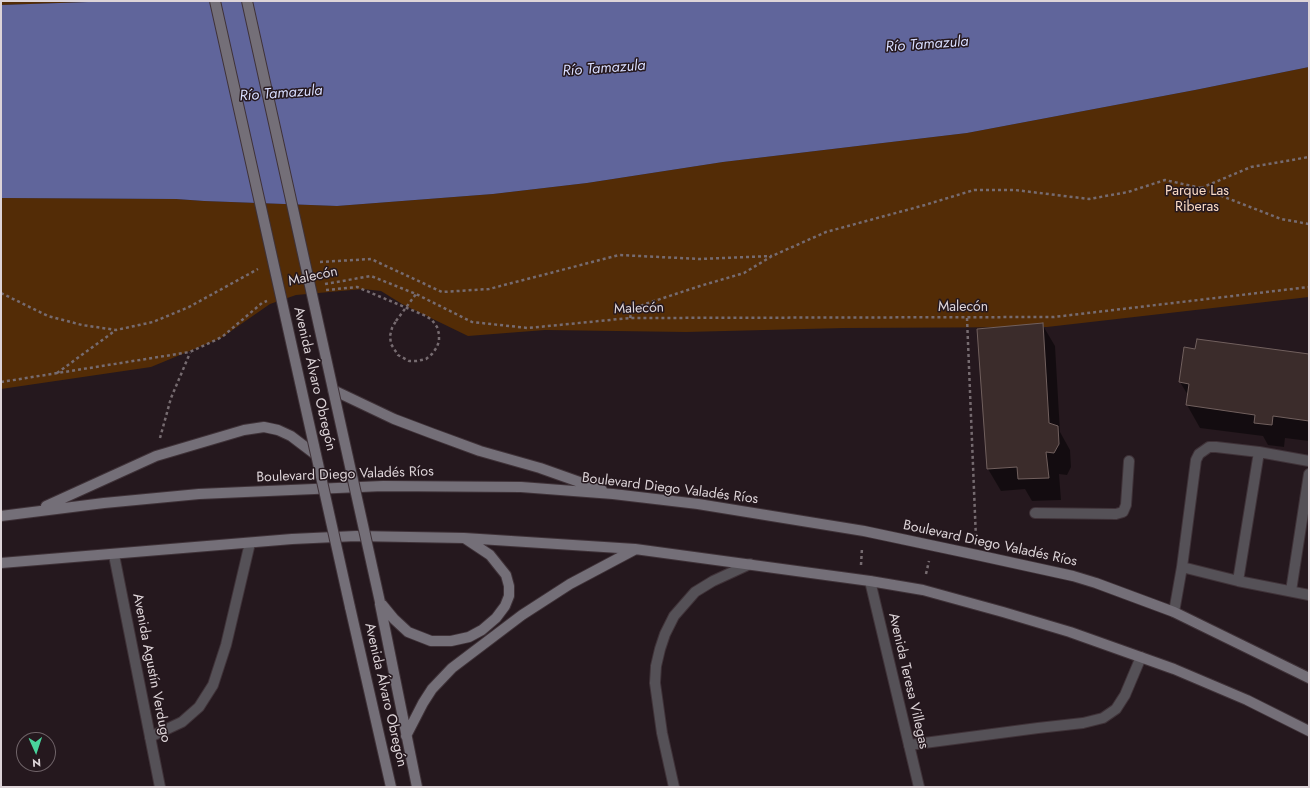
<!DOCTYPE html>
<meta charset="utf-8">
<style>
body{margin:0}
#map{position:relative;width:1310px;height:788px;overflow:hidden;background:#25181e;font-family:Jost,sans-serif}
canvas{display:block}
.frame{position:absolute;inset:0;border:2px solid #ddd4d8;pointer-events:none}
.north{position:absolute;left:16px;top:732px;width:40px;height:40px;box-sizing:border-box;background:#25181e;border:1px solid #6f6368;border-radius:50%;rotate:177deg;font-size:11px;font-weight:700;line-height:16px;text-align:center;color:#ddd4d8}
.north::after{content:'';display:block;margin:auto;width:14px;height:18px;background:#49d49c;clip-path:polygon(50% 0,100% 100%,50% 72%,0 100%)}
</style>
<div id="map">
<canvas width="1310" height="788"></canvas>
<div class="frame"></div>
<div class="north">N</div>
</div>
<script>
const g = document.querySelector('canvas').getContext('2d');
g.lineJoin = 'round';
function fill(path, color) {
  g.fillStyle = color;
  g.fill(path, 'evenodd');
}
function toPath(rows) {
  const path = new Path2D();
  for (const r of rows) {
    path.moveTo(r[0], r[1]);
    for (let i = 2; i < r.length; i += 2) path.lineTo(r[i], r[i + 1]);
  }
  return path;
}
function trace(path, color, width, dash) {
  g.strokeStyle = color;
  g.lineWidth = width;
  g.lineCap = dash ? 'butt' : 'round';
  g.setLineDash(dash || []);
  g.stroke(path);
}
function write(font, color, halo, rows, align = 'center') {
  g.font = font + ' Jost,sans-serif';
  g.lineWidth = 3;
  g.setLineDash([]);
  g.textBaseline = 'middle';
  g.strokeStyle = halo;
  g.fillStyle = color;
  for (const [text, x, y, turn = 0] of rows) {
    g.save();
    g.translate(x, y);
    g.rotate((+turn || 0) * Math.PI / 180);
    g.textAlign = isNaN(turn) ? turn : align;
    if (halo) g.strokeText(text, 0, 0);
    g.fillText(text, 0, 0);
    g.restore();
  }
}
const green = toPath([
 [1,1,117,1,1,5],
 [1309,67,1309,297,1047,327,844,328,686,332,545,330,468,336,402,304,381,291,363,289,296,295,270,304,221,338,151,367,1,389,1,198,176,199,204,201,337,206,493,194,587,183,723,162,967,133,1195,90]
]);
const water = toPath([
 [117,1,1309,1,1309,67,1195,90,967,133,723,162,587,183,493,194,337,206,204,201,176,199,1,198,1,5]
]);
const shadow = toPath([
 [1042,324,1055,346,1060,432,1070,450,1071,467,1067,475,1059,474,1061,500,1032,501,1025,489,1001,491,988,469,978,330],
 [1185,348,1309,355,1309,441,1285,438,1284,447,1268,445,1263,436,1200,428,1187,405,1189,397,1180,382]
]);
const building = toPath([
 [1043,323,1049,423,1058,426,1059,444,1054,453,1046,452,1049,478,1018,479,1017,467,987,469,977,329,1043,323],
 [1197,339,1309,354,1309,421,1273,416,1272,425,1254,423,1255,415,1186,405,1189,384,1179,382,1184,347,1195,349,1197,339]
]);
const path = toPath([
 [1201,188,1251,167,1309,157],
 [320,262,371,259,442,292,489,289,619,255,700,259,772,256],
 [325,284,371,276,416,294,472,322,528,328,630,318,1054,317,1309,287],
 [1,293,48,316,82,325,116,330,153,322,189,307,258,269],
 [630,318,632,310,645,304,700,286,744,273,772,256,826,232,925,205,974,190,1015,190,1089,199,1128,192,1165,180,1201,188,1281,219,1309,224],
 [967,318,976,539],
 [396,321,416,294],
 [57,373,116,330],
 [1,382,190,352,222,337,262,303,267,301],
 [160,438,171,398,190,353],
 [861,565,862,548],
 [926,574,929,561]
]);
const lane = toPath([
 [1309,461,1259,452,1216,447,1209,447,1199,454,1196,460,1182,567,1238,581,1309,595],
 [1035,513,1116,514,1123,512,1126,505,1129,461],
 [1238,581,1259,452],
 [1291,591,1309,474],
 [1174,612,1182,567],
 [150,737,182,722,199,707,213,685,226,645,250,543],
 [909,745,1038,728,1083,723,1103,718,1116,709,1125,695,1141,657]
]);
const street = toPath([
 [114,555,160,787],
 [870,581,919,787],
 [674,787,662,733,655,683,656,666,660,649,665,634,674,616,695,592,713,581,750,564]
]);
const secondary = toPath([
 [333,390,394,419,431,433,480,451,540,468,602,490],
 [46,506,156,456,244,430,264,427,278,430,291,436,316,455],
 [1,516,104,503,199,494,383,486,521,487,613,494,698,504,864,531,977,555,1073,576,1096,583,1174,612,1309,678],
 [1,563,292,539,356,536,464,538,635,549,870,581,923,590,1003,612,1070,632,1174,669,1247,700,1309,731],
 [380,602,394,619,408,632,431,641,451,641,469,637,482,630,496,618,505,606,509,596,509,586,506,575,490,555,466,539],
 [380,604,417,787],
 [350,607,391,787],
 [406,736,423,703,432,689,452,668,522,615,570,584,634,550]
]);
const pathBridge = toPath([
 [326,290,357,287,426,316,432,320,437,327,439,334,439,341,437,347,432,354,426,359,417,361,409,361,398,355,391,344,390,336,392,328,396,321]
]);
const secondaryBridge = toPath([
 [215,1,350,607],
 [247,1,380,602]
]);
const parkNames = [
 ["Parque Las",1197,192],
 ["Riberas",1197,208]
];
const streetNames = [
 ["Malecón",313,277,-12],
 ["Malecón",963,308],
 ["Malecón",639,309,-2],
 ["Avenida Álvaro Obregón",314,379,77],
 ["Boulevard Diego Valadés Ríos",345,475,-2],
 ["Boulevard Diego Valadés Ríos",670,489,7],
 ["Boulevard Diego Valadés Ríos",990,544,12],
 ["Avenida Agustín Verdugo",151,668,79],
 ["Avenida Teresa Villegas",908,681,77],
 ["Avenida Álvaro Obregón",385,695,77]
];
const waterNames = [
 ["Río Tamazula",927,45,-4],
 ["Río Tamazula",604,69,-4],
 ["Río Tamazula",281,94,-4]
];
fill(green, '#532c06');
fill(water, '#60659b');
fill(shadow, '#0007');
fill(building, '#3b2c2b');
trace(building, '#71605e', 1);
trace(lane, '#3f3238', 12);
trace(street, '#3f3238', 12);
trace(secondary, '#3f3238', 12);
trace(path, '#766b70', 2.5, [3, 3]);
trace(lane, '#555157', 10);
trace(street, '#555157', 10);
trace(secondary, '#746f78', 10);
trace(secondaryBridge, '#3f3238', 12, []);
trace(pathBridge, '#766b70', 2.5, [3, 3]);
trace(secondaryBridge, '#746f78', 10);
write('14px', '#f9dac4', '#25181e', parkNames);
write('14px', '#ddd4d8', '#25181e', streetNames);
write('italic 15px', '#d8ddfe', '#25181e', waterNames);
</script>
